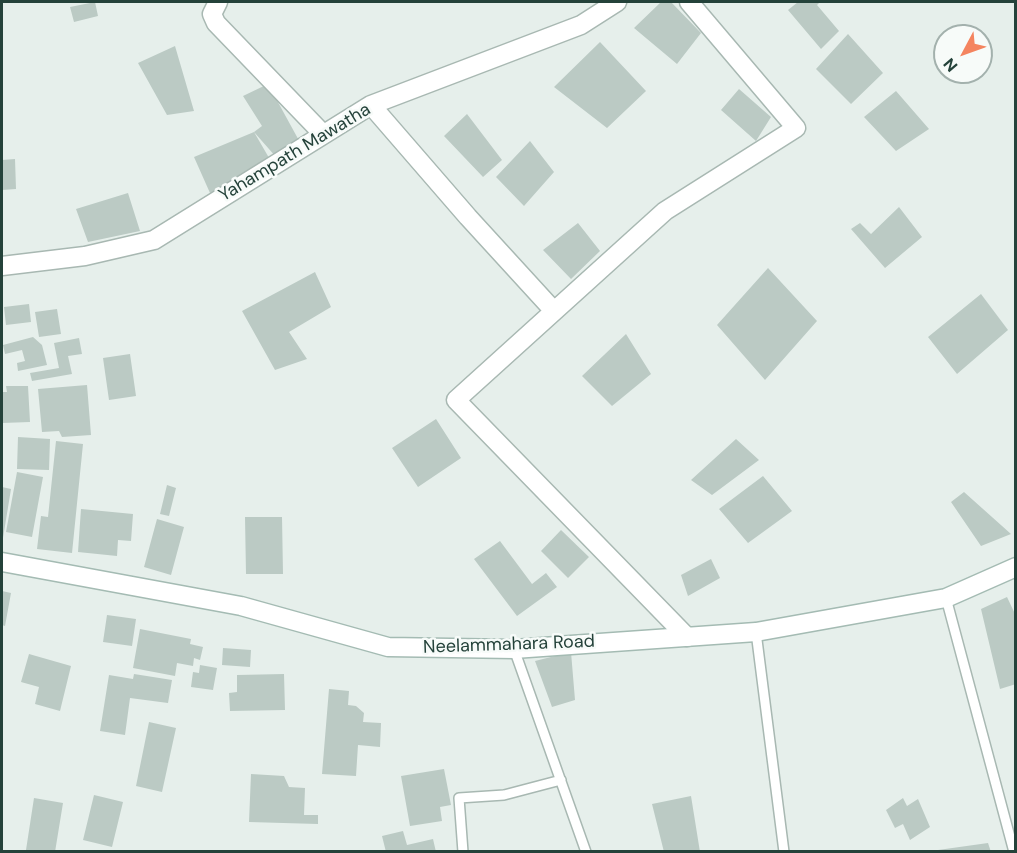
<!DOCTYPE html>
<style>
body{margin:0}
#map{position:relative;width:1017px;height:853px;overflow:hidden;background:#e6efeb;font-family:"DM Sans",sans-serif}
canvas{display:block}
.frame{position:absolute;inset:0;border:3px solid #24423a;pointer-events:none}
.north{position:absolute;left:933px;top:24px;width:60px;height:60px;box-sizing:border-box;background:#f7fbf9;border:2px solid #a3b1ad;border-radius:50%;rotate:229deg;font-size:16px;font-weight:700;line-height:24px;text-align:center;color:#24423a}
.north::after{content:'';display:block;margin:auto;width:21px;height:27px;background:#f4845f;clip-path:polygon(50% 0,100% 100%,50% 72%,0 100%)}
</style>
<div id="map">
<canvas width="1017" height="853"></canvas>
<div class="frame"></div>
<div class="north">N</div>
</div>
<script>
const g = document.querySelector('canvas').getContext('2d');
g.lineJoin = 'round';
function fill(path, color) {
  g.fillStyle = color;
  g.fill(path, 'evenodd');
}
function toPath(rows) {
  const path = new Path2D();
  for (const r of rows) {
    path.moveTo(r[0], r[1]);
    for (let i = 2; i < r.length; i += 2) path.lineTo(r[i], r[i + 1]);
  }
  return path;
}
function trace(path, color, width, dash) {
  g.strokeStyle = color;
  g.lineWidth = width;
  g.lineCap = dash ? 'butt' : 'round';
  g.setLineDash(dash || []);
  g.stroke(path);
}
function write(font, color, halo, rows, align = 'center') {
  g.font = font + ' "DM Sans",sans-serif';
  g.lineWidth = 5;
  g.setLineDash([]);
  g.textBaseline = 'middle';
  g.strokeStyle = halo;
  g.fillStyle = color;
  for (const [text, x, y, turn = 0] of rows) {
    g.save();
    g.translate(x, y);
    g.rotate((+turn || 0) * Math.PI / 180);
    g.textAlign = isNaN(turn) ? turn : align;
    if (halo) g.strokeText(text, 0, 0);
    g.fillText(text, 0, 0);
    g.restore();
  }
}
const building = toPath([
 [95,2,98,16,74,22,70,7],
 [661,2,671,2,701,33,677,64,634,28],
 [798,2,820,2,817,5,839,31,821,49,788,10],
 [848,34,883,73,851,104,816,69],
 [600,42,646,91,607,128,554,87],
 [175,46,194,111,167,115,138,63],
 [268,84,302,146,276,157,254,132,262,126,243,96],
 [739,89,771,117,756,141,721,110],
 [896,91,929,129,896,151,864,117],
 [467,114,502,160,483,177,444,136],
 [254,132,272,163,210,193,194,157],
 [530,141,554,172,524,206,496,177],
 [15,159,16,189,2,190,2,160],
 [128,193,140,231,88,242,76,209],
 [899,207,922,237,885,268,851,229,860,223,871,234],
 [578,223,600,251,571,279,543,250],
 [768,268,817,321,765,380,717,325],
 [315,272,331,307,289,332,307,359,275,370,242,311],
 [981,294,1008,330,957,374,928,337],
 [29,304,31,322,6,325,4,307],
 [57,309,61,334,39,337,35,312],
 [626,334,651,374,612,406,582,376],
 [33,337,42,345,47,365,18,371,17,363,25,361,22,350,5,354,3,345],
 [79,338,82,354,68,356,72,374,32,381,30,373,59,368,54,343],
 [130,354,136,396,109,400,103,358],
 [87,385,91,435,62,437,59,431,42,432,38,389],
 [6,386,28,386,30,422,2,423,2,392,7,392],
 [436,419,461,458,418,487,392,448],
 [18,437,50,439,49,470,17,469],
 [736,439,759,460,712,495,691,480],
 [56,441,83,444,72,553,37,549,41,516,48,517],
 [17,472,43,477,32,537,6,532],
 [763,476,792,511,748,543,719,509],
 [167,485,176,488,169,516,160,514],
 [2,487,11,489,3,538,2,538],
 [964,492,1011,534,981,546,951,502],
 [81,509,133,514,131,541,118,540,117,556,78,552],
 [245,517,282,517,283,574,246,574],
 [157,519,184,527,171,575,144,567],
 [561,530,589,557,568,578,541,551],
 [500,541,532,584,546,573,557,587,517,616,474,559],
 [711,559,720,578,688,596,681,575],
 [2,591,11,593,5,626,2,625],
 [1007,597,1016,616,1016,684,1000,689,981,609],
 [107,615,136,619,132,646,103,642],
 [140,629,191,639,190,644,203,647,200,660,194,658,193,666,177,663,175,676,133,668],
 [223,648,251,650,250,667,222,665],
 [571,652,575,700,552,707,535,661],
 [29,654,71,666,60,711,35,704,39,687,21,682],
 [200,665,217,668,213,690,191,687,193,672,199,673],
 [134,674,172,680,168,703,130,698,125,735,100,731,109,675,133,679],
 [284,674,285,710,230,711,229,693,237,692,237,675],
 [329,689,349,691,348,705,356,706,364,713,363,722,381,723,380,747,358,745,356,776,322,774],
 [149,722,176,728,162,792,136,786],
 [444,769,451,805,440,807,442,821,410,826,401,776],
 [251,774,284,776,289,787,305,788,304,815,318,815,318,824,249,822],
 [94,795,123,802,112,847,83,840],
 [691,796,700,852,664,852,652,804],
 [34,798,63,803,55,852,26,850],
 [903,798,907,806,918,799,930,827,910,840,903,824,895,828,886,810],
 [403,831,407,845,433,839,436,852,386,852,382,836],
 [988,843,991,852,938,852,938,850]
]);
const lane = toPath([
 [946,598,1014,852],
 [756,632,784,852],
 [514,649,586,852],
 [463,852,459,798,504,795,561,780]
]);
const street = toPath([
 [218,2,212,14,216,23,323,134],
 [371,105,468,217,554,311],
 [2,266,85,256,154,240,371,105,581,25,617,2],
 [687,637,456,400,665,211,796,128,689,2]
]);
const secondary = toPath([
 [2,562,241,606,388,647,514,649,756,632,946,598,1016,567]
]);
const streetNames = [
 ["Yahampath Mawatha",295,153,-31],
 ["Neelammahara Road",509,645,-2]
];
fill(building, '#bbcac4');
trace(lane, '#a8b8b2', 12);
trace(street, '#a8b8b2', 21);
trace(secondary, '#a4bbb3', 21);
trace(lane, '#fff', 9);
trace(street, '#fff', 18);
trace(secondary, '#fff', 18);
write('18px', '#24423a', '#f7fbf9', streetNames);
</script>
